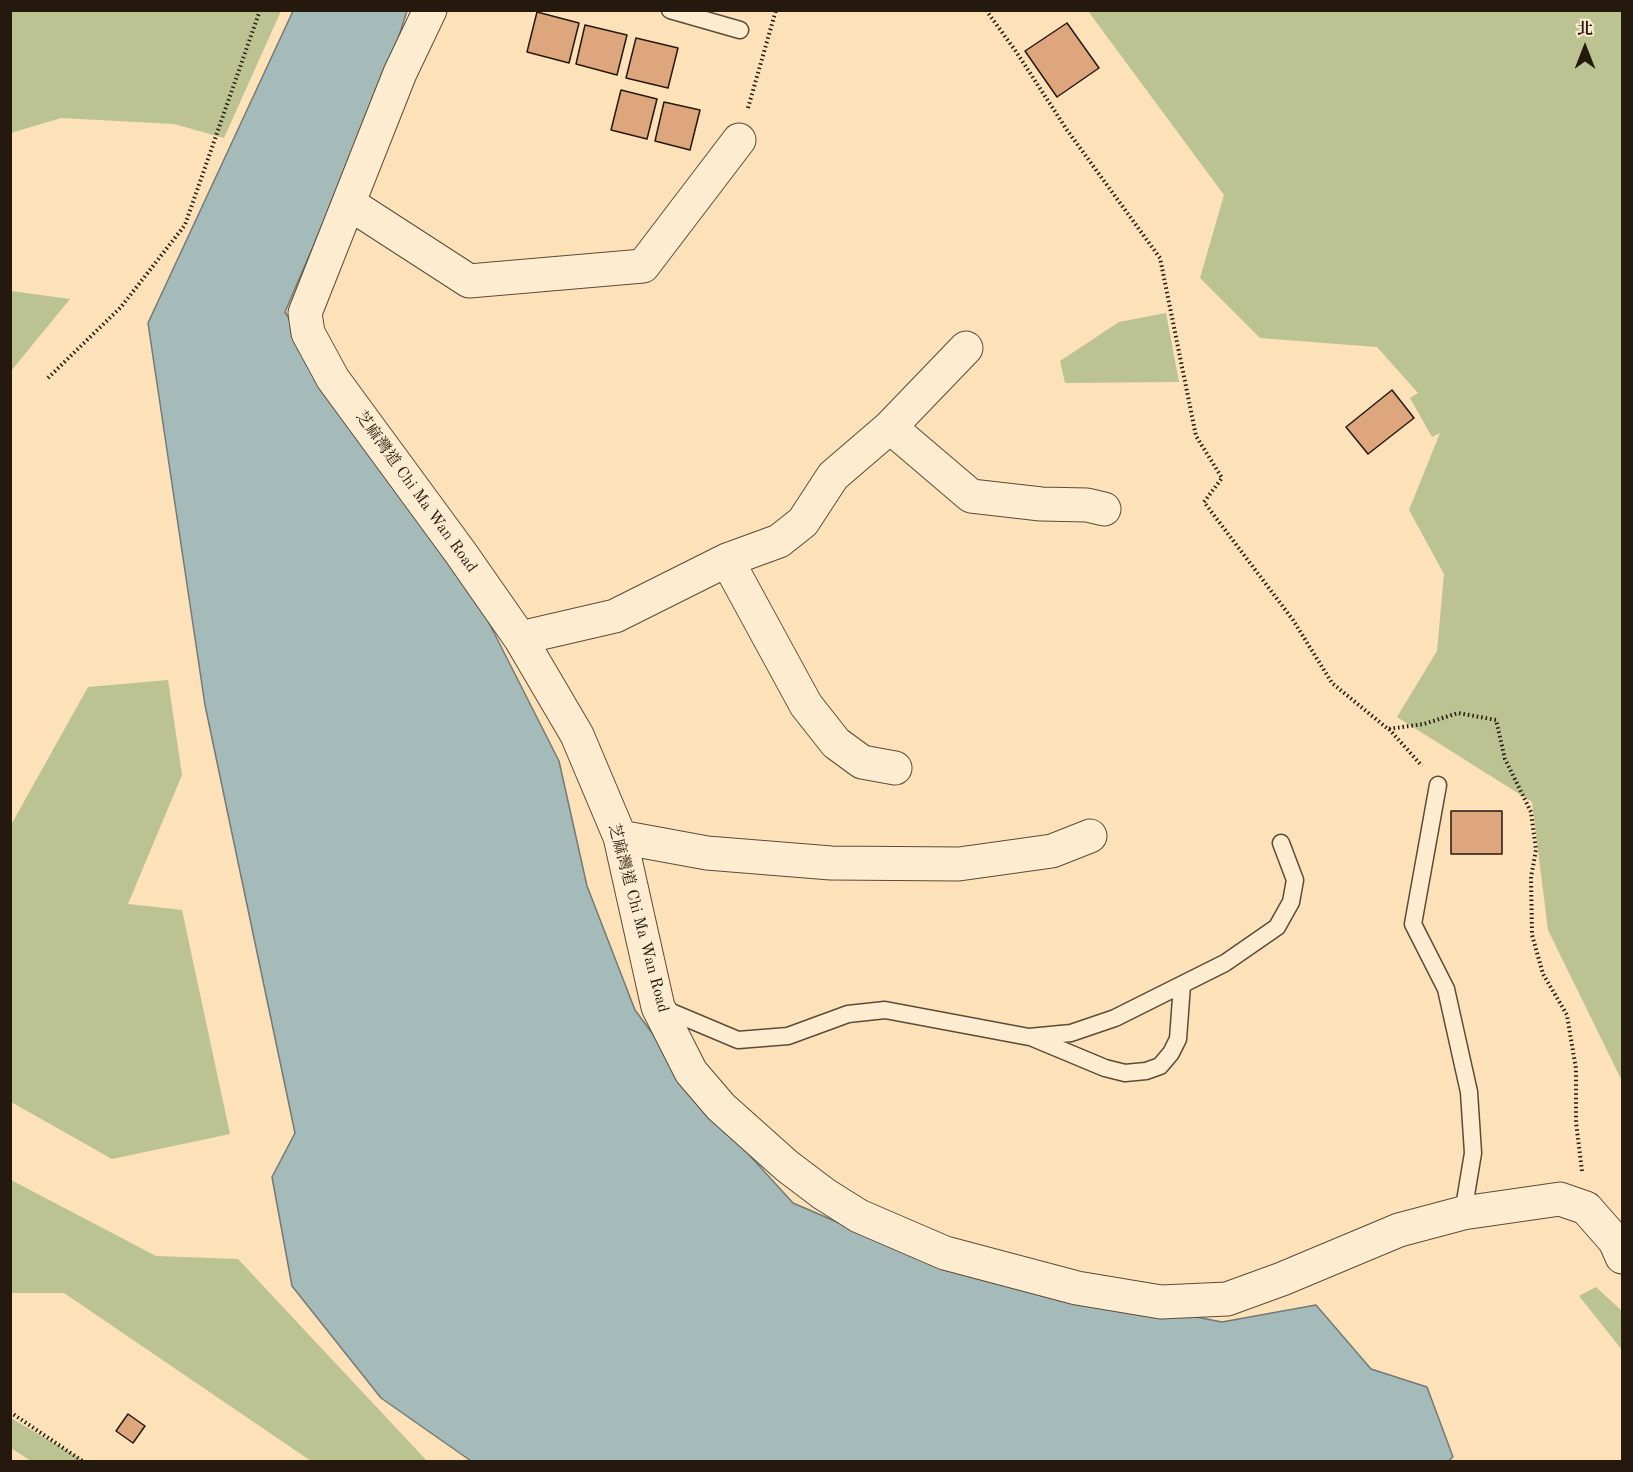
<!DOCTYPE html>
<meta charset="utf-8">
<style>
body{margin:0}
#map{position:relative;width:1633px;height:1472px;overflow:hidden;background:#fde1b8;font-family:"Old Standard TT","Noto Serif TC",serif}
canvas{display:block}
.frame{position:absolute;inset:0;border:12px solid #25190e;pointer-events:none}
.north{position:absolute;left:1555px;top:18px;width:60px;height:60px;-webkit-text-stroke:4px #feecd1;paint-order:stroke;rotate:0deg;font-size:16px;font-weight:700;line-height:24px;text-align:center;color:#25190e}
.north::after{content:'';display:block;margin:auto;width:21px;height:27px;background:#25190e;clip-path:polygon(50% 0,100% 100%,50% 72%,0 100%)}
</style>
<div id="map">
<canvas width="1633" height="1472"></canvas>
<div class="frame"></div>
<div class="north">北</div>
</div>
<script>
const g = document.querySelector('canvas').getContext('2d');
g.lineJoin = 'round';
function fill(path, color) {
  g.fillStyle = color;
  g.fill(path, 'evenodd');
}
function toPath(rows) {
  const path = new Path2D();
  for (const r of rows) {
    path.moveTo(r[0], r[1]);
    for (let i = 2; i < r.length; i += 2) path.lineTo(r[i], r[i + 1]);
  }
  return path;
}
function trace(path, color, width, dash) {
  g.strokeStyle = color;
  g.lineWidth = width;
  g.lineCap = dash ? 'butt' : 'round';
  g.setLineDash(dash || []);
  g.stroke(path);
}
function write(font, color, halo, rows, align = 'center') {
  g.font = font + ' "Old Standard TT","Noto Serif TC",serif';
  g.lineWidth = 6;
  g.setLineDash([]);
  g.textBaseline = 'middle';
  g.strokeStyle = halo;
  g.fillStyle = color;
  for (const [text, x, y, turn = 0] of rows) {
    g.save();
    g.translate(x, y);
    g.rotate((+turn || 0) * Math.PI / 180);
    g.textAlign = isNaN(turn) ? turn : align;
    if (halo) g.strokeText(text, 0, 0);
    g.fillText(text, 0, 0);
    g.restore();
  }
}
const green = toPath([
 [11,10,281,10,281,11,224,138,174,124,61,118,11,133],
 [1088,11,1622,11,1622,1081,1548,930,1532,802,1397,717,1437,651,1444,574,1409,510,1440,433,1432,437,1410,398,1418,393,1377,347,1260,338,1200,278,1224,195],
 [11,291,70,299,11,371,10,291],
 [1166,313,1179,382,1065,383,1060,361,1119,322],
 [168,680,182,775,128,904,182,910,230,1134,112,1159,11,1102,11,825,88,687],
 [11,1180,156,1256,238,1259,427,1461,311,1461,64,1293,11,1293],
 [1596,1287,1622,1311,1622,1350,1579,1296],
 [11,1418,81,1459,85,1461,31,1461,11,1448]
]);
const water = toPath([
 [293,11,407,11,385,79,285,312,380,467,485,615,559,761,587,886,635,1010,712,1114,793,1203,939,1266,1222,1322,1316,1305,1371,1369,1427,1387,1453,1457,1447,1462,471,1461,381,1398,292,1286,272,1177,295,1133,205,705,148,323,293,11]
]);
const building = toPath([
 [537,12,579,23,569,63,527,52,537,12],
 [1067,23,1099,68,1057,97,1025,51,1067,23],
 [585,25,627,35,617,75,576,64,585,25],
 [636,38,678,48,668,88,626,78,636,38],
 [621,90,657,99,647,139,611,130,621,90],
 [664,102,700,110,690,150,655,141,664,102],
 [1392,390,1414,418,1368,454,1346,427,1392,390],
 [1451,811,1502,811,1502,854,1451,854,1451,811],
 [128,1414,145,1426,133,1443,116,1431,128,1414]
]);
const path = toPath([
 [986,10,1017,53,1067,130,1160,258,1196,436,1222,478,1204,502,1293,620,1332,683,1388,729,1424,724,1458,713,1496,720,1505,759,1531,812,1536,850,1531,877,1532,935,1543,974,1567,1015,1576,1069,1576,1122,1582,1171],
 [748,108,776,10],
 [48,378,121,307,185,225,260,10],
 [1389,729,1422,766],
 [10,1412,84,1462]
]);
const service = toPath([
 [670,10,740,30],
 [1438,785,1413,924,1446,989,1469,1092,1473,1153,1463,1213],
 [662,1008,738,1040,788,1036,848,1014,885,1010,1029,1037,1071,1033,1115,1018,1225,963,1277,927,1291,902,1295,880,1281,843],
 [1033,1038,1105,1068,1125,1073,1146,1071,1160,1066,1171,1053,1178,1039,1182,985]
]);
const minor = toPath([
 [430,10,400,73,305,313,308,333,333,379,460,552,520,638,577,735,620,837,658,1007,691,1072,721,1107,787,1166,824,1194,859,1216,945,1253,1077,1288,1161,1302,1227,1299,1282,1279,1399,1230,1463,1213,1560,1199,1586,1208,1615,1241,1622,1257],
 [350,204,469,281,643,266,739,140],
 [890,427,971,496,1041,504,1087,505,1104,509],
 [727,560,806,705,836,743,862,762,895,768],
 [520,638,615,616,727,560,779,541,803,522,833,476,890,427,966,348],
 [620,837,707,853,831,863,959,864,1052,851,1090,836]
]);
const streetNames = [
 ["芝麻灣道 Chi Ma Wan Road",416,492,54],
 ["芝麻灣道 Chi Ma Wan Road",638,918,75]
];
fill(green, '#bbc392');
fill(water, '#a5bbba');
trace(water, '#727a75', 1.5);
fill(building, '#dda67d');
trace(building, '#25190e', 1.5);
trace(service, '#5b4b38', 19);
trace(minor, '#5b4b38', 35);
trace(path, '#25190e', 4, [1.5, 3]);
trace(service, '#feecd1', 16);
trace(minor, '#feecd1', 33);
write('16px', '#25190e', '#feecd1', streetNames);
</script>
